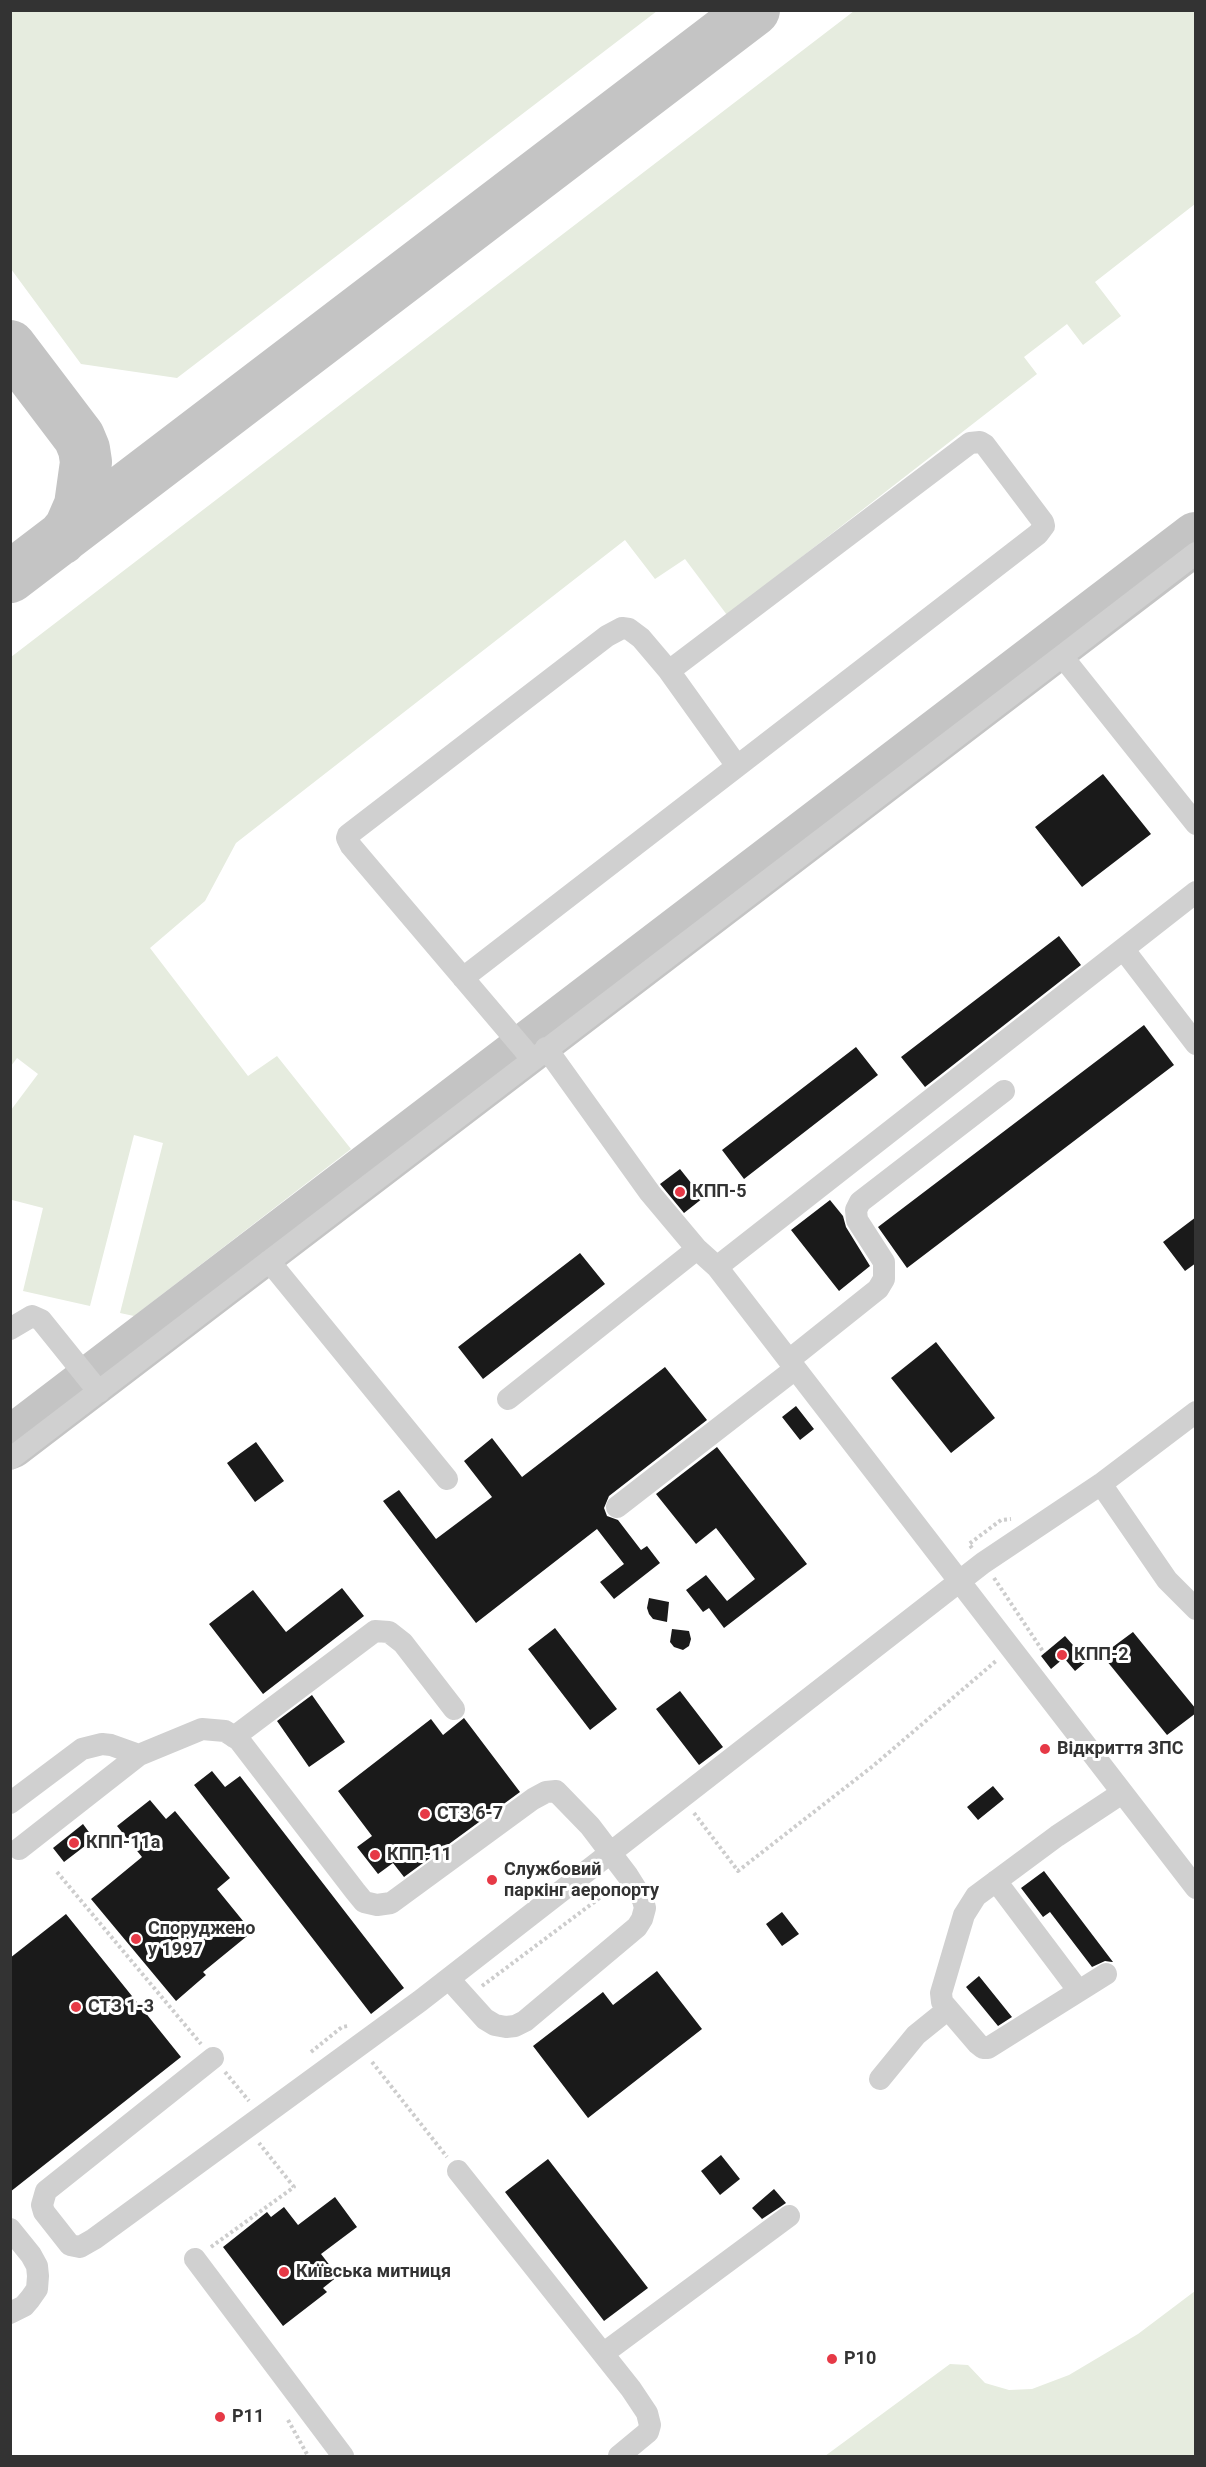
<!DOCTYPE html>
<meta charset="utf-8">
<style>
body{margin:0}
#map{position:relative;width:1206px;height:2467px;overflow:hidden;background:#fff;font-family:Roboto,sans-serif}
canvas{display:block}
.frame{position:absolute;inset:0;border:12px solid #333;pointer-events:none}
</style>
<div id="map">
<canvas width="1206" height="2467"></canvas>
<div class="frame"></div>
</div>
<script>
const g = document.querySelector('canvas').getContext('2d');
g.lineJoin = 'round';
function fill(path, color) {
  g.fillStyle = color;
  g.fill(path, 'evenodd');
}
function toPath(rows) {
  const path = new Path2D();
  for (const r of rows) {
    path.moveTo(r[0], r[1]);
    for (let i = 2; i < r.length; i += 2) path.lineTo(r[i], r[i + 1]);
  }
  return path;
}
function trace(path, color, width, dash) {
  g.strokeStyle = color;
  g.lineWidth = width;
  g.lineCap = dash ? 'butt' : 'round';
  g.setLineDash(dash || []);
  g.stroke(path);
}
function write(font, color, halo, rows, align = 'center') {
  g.font = font + ' Roboto,sans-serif';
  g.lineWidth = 6;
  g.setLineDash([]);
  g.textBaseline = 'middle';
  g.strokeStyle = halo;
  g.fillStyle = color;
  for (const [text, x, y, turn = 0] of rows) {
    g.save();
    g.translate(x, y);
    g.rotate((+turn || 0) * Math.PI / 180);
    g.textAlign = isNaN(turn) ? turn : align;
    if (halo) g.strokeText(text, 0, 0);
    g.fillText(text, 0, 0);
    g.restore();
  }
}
const green = toPath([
 [11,10,657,10,657,11,177,378,81,364,11,269],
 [854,11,1195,11,1195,204,1095,282,1121,316,1083,345,1067,324,1024,357,1037,374,727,615,685,559,655,579,625,540,236,843,205,901,150,948,248,1076,277,1056,351,1149,134,1316,120,1313,163,1143,134,1135,90,1306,23,1291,43,1208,12,1200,11,1205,11,1110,38,1074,17,1058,11,1066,11,657],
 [1195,2291,1195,2456,825,2456,950,2364,968,2365,985,2383,1009,2390,1032,2389,1069,2375,1138,2334]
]);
const taxiway = toPath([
 [10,346,79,437,84,449,86,462,80,505,70,528,61,539],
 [10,577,754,10],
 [10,1443,1196,538]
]);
const building = toPath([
 [1103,774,1151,834,1082,887,1035,827],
 [1059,936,1081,965,925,1087,901,1057],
 [1144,1025,1174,1065,907,1268,878,1227],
 [856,1047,878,1075,744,1179,722,1150],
 [680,1169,703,1198,684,1213,660,1184],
 [830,1200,843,1216,846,1227,870,1266,839,1291,791,1230],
 [1196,1217,1196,1263,1185,1271,1163,1242],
 [580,1253,605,1284,483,1379,458,1347],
 [936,1342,995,1418,951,1453,891,1378],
 [665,1367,707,1420,609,1496,604,1508,607,1516,618,1520,641,1550,647,1546,660,1563,614,1599,600,1582,624,1564,597,1529,476,1623,383,1501,399,1490,436,1539,492,1497,464,1461,492,1438,522,1477],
 [796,1406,814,1429,800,1440,782,1417],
 [256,1442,284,1481,255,1502,227,1463],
 [717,1447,807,1564,724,1628,709,1608,703,1612,686,1590,706,1575,727,1601,755,1579,716,1528,696,1544,656,1494],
 [342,1588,364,1616,263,1694,209,1624,253,1590,286,1632],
 [649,1598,669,1602,667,1622,653,1619,649,1614,647,1608],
 [555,1628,617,1709,590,1730,528,1649],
 [672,1629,689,1631,691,1639,689,1646,683,1650,674,1647,670,1642],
 [1133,1632,1196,1709,1196,1713,1167,1735,1102,1655],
 [1065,1636,1087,1661,1075,1671,1064,1658,1051,1669,1041,1656],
 [680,1691,723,1747,699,1765,656,1709],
 [312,1695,345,1742,309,1767,277,1721],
 [464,1718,520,1792,404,1877,393,1863,378,1874,357,1847,372,1836,338,1791,431,1719,443,1735],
 [212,1771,225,1787,240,1776,404,1988,371,2014,194,1785],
 [993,1786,1004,1799,978,1820,967,1807],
 [150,1800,166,1819,175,1811,230,1878,217,1889,252,1932,203,1972,206,1975,176,2001,91,1899,142,1857,117,1826],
 [83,1824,94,1839,64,1862,53,1848],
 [1044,1871,1113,1962,1112,1962,1105,1961,1092,1967,1050,1912,1043,1917,1021,1888],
 [782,1912,799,1934,782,1946,766,1924],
 [66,1914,181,2057,10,2192,10,1958],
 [657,1971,702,2029,588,2118,533,2046,603,1992,613,2005],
 [979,1976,1012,2017,998,2026,966,1987],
 [721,2155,740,2179,720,2195,701,2171],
 [548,2159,648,2288,604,2321,505,2192],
 [774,2189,786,2203,762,2219,752,2208],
 [335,2197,357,2227,321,2254,338,2276,323,2288,327,2292,283,2326,223,2247,267,2212,271,2217,284,2207,298,2225]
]);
const path = toPath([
 [972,1548,969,1544,1001,1520,1011,1519],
 [994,1578,1044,1653],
 [694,1813,738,1871,873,1766,996,1661],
 [57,1872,201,2044],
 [482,1986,613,1888],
 [311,2052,342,2027,348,2026],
 [372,2062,447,2157],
 [225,2072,249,2101],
 [211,2247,294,2187,259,2143],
 [288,2420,308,2456]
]);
const minor = toPath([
 [1062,656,1196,553],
 [1124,950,1196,1044],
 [463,978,1038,534,1044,526,1043,522,985,445,980,442,970,443,669,671],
 [546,1048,650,1193,697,1249,717,1267,1196,1888],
 [532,1059,351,846,347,838,348,835,607,636,622,628,629,629,641,638,669,671,737,766],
 [269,1261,447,1479],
 [717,1267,1196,892],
 [10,1329,32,1316,41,1320,99,1392],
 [789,1360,878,1289,884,1279,884,1262,857,1220,856,1210,860,1202,1004,1091],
 [508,1399,697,1249],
 [10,1459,1062,656,1196,824],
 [1101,1484,1167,1580,1196,1609],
 [617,1507,795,1369],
 [234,1737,375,1631,389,1632,403,1643,454,1709],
 [10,1803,82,1749,102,1744,111,1745,139,1755],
 [19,1849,139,1755,202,1729,225,1731,239,1740,355,1891,364,1902,377,1905,391,1903,533,1799,546,1792,556,1791,590,1826,628,1876,643,1900,645,1908,642,1919,637,1927,525,2021,515,2026,506,2027,495,2025,485,2019,449,1979],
 [996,1881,1078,1990],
 [1106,1974,988,2048,983,2048,978,2044,942,2002,941,1993,964,1915,976,1896,1057,1836,1122,1793],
 [213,2058,46,2191,42,2205,44,2212,70,2245,80,2247,94,2239,420,2001,983,1563,1101,1484,1196,1412],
 [880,2079,916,2035,947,2010],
 [458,2171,631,2389,647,2413,650,2425,648,2432,619,2456],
 [10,2229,31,2255,37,2266,38,2276,37,2289,30,2299,24,2306,10,2313],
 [195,2259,343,2456],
 [604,2353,789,2216]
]);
const markers = [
 [680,1192,6,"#e63946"],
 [1062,1655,6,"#e63946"],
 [1045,1749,6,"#e63946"],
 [425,1814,6,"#e63946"],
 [74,1843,6,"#e63946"],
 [375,1855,6,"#e63946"],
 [492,1880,6,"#e63946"],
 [136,1939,6,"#e63946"],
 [76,2007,6,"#e63946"],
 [284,2272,6,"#e63946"],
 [832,2359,6,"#e63946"],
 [220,2417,6,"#e63946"]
];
const poiNames = [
 ["КПП-5",692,1192],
 ["КПП-2",1074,1655],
 ["Відкриття ЗПС",1057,1749],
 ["СТЗ 6-7",437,1814],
 ["КПП-11а",86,1843],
 ["КПП-11",387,1855],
 ["Службовий",504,1870],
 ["паркінг аеропорту",504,1891],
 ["Споруджено",148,1929],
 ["у 1997",148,1950],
 ["СТЗ 1-3",88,2007],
 ["Київська митниця",296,2272],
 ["P10",844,2359],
 ["P11",232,2417]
];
fill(green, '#e6ecdf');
trace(taxiway, '#c4c4c4', 52);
fill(building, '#1a1a1a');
trace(path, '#cdcdcd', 4, [3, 3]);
trace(minor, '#d0d0d0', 22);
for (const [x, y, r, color] of markers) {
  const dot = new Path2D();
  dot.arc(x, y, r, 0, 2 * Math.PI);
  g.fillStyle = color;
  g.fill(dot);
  trace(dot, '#fff', 2);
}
write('bold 18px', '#333', '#fff', poiNames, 'left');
</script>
